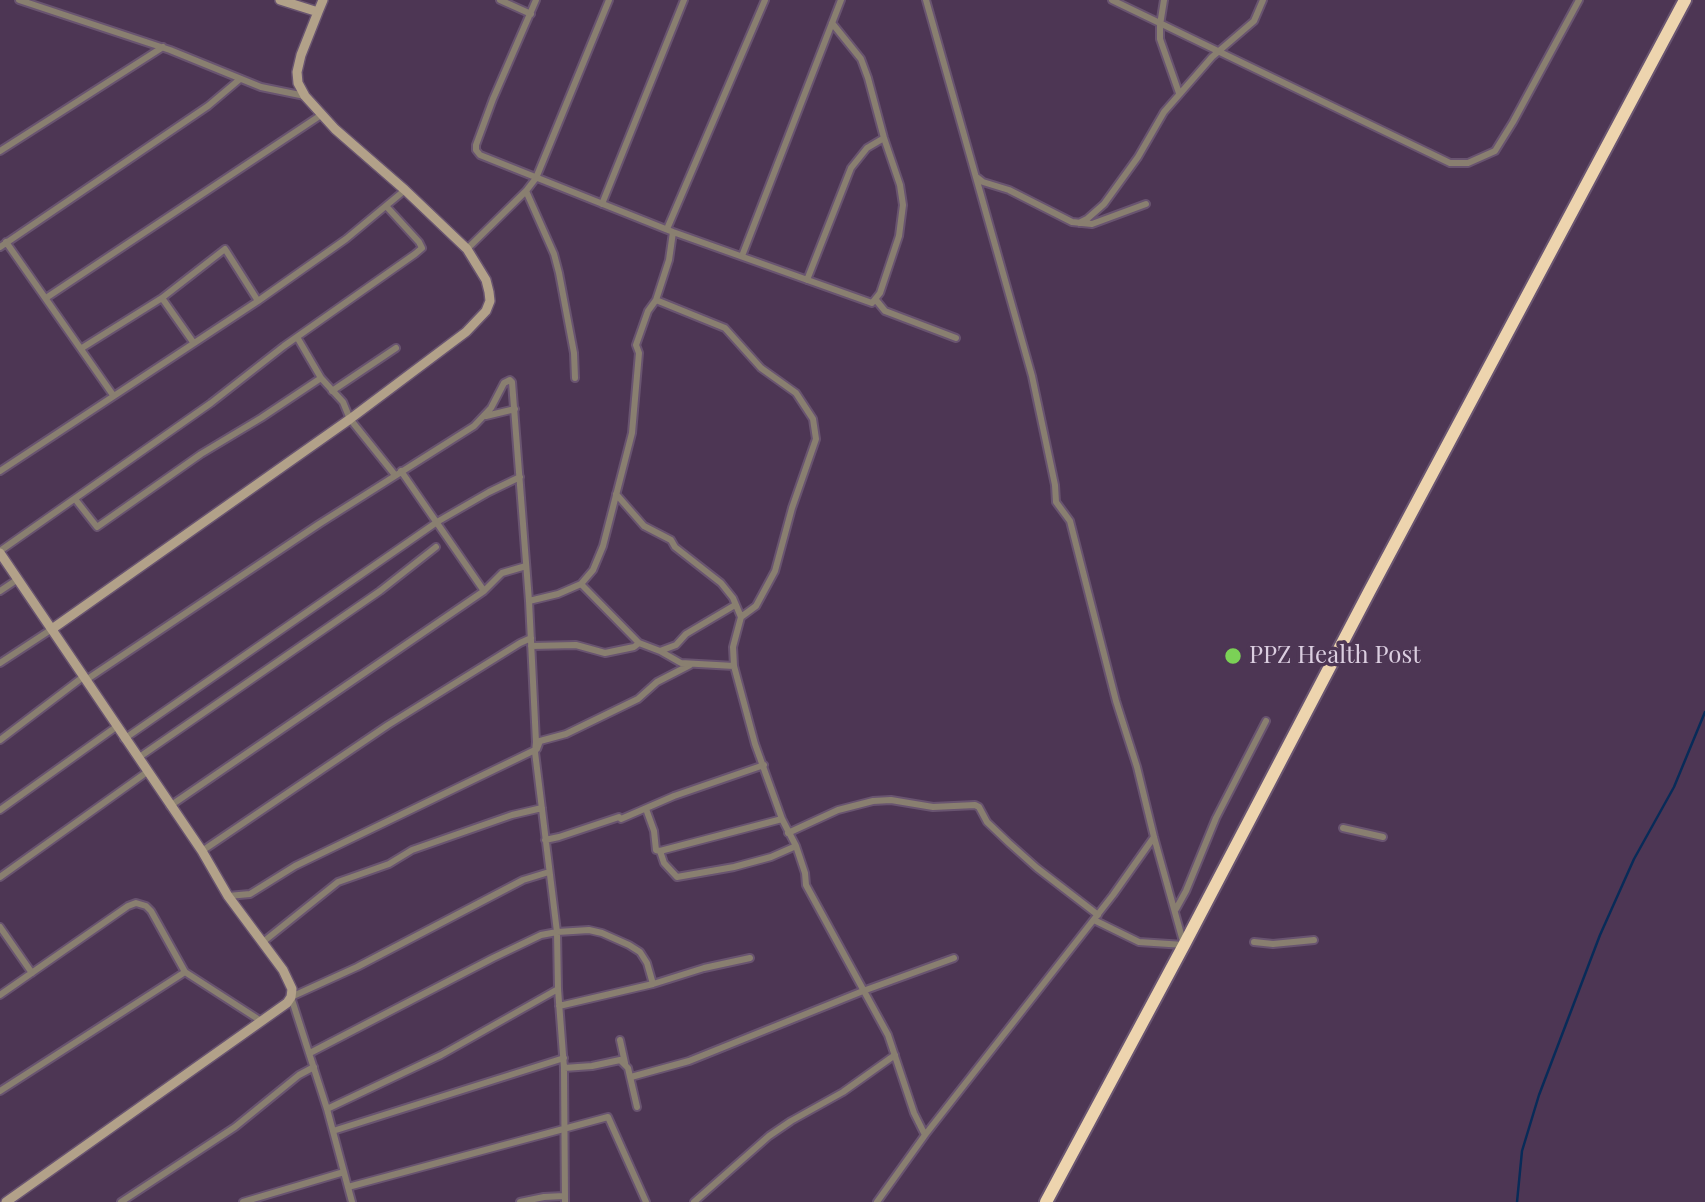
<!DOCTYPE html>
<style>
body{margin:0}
canvas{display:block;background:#4d3654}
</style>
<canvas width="1705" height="1202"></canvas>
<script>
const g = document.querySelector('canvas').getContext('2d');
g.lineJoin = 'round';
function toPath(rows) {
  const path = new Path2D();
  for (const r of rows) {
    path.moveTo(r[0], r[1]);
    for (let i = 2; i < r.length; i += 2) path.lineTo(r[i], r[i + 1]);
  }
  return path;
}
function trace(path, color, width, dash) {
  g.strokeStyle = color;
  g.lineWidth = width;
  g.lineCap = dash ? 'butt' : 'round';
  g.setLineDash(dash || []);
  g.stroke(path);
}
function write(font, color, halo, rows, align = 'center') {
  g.font = font + ' "Playfair Display",serif';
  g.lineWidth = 7;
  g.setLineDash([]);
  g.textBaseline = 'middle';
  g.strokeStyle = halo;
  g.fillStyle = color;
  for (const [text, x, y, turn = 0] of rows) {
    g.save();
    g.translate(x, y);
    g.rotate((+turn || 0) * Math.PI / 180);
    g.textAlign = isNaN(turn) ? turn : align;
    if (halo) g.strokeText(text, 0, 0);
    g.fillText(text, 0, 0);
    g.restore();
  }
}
const stream = toPath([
 [1517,1202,1522,1151,1539,1095,1600,935,1634,859,1674,787,1705,712]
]);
const street = toPath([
 [19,0,170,50,261,87,305,96],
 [500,0,531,14],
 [536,0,493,99,476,145,476,150,480,155,673,232,872,303,880,293,899,236,903,205,900,185,884,138,868,78,861,59,832,23],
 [926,0,1032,376,1055,485,1056,502,1070,521,1116,701,1137,767,1154,837,1184,945,1139,942,1094,920],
 [1112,0,1450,163,1468,163,1495,151,1513,122,1579,0],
 [1164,0,1160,25,1160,39,1179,93],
 [0,151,163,47],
 [978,178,983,182,1009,190,1072,222,1092,224,1146,204],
 [526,191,554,254,559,273,574,353,575,378],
 [602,204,684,0],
 [1079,223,1087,219,1104,204,1138,157,1164,112,1212,57,1254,21,1263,0],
 [667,229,765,0],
 [6,242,113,395],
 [0,247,208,106,240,79],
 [467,249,526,191,536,178,609,0],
 [742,256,841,0],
 [807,280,851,168,867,148,884,138],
 [46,298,321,115],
 [162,298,193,342],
 [656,300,669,260,673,232],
 [876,300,885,311,956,338],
 [297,337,321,378,343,402,350,419,395,475],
 [82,348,162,298,225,249,258,301],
 [332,391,396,348],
 [486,416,515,409],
 [0,471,258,301,346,239,405,190],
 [401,471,484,591],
 [616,494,644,526,671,540,675,547,721,583,733,598,741,617],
 [75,499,97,527,201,454,261,418,321,378],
 [0,551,211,403,284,346,415,254,422,248,419,242,387,207],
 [581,584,639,643,660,651,681,663,734,666],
 [0,591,18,579],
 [529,601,558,594,581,584,593,570,603,546,632,433,639,353,636,345,648,311,656,300,725,328,761,368,796,393,813,419,816,439,792,508,775,571,756,606,741,617,733,647,734,666,755,744,782,819,796,846,805,873,806,885,888,1035,914,1113,925,1135],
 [531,646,576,645,605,653,634,647,639,643],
 [660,651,676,645,686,634,735,605],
 [0,663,52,629],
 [86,680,319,524,474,426,491,408,504,383,510,380,512,382,529,601,536,742,535,752,557,932,558,989,564,1068,565,1202],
 [124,739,437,522,489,492,520,477],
 [0,740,83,677],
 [138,758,380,591,436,547],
 [170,806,484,591,502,573,526,566],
 [646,809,654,831,656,850,660,851,664,863,677,877,734,867,771,857,796,846],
 [0,810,116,727],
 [1343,828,1383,837],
 [788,833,838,810,873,801,891,800,933,807,975,805,979,807,987,822,1009,843,1037,868,1098,915],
 [545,840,559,837,619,817,621,819,674,796,764,765],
 [202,851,388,725,520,643,531,638],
 [660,851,782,819],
 [0,877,147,772],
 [228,896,250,894,295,866,537,749,540,741,566,734,638,699,657,682,690,665],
 [1176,909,1186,891,1216,818,1266,721],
 [0,927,32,973],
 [263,942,338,882,389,864,412,850,512,815,542,808],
 [1254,942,1273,944,1314,940],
 [0,995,128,906,136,903,146,906,151,911,185,972],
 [559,1006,653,984,704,968,750,958],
 [620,1040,625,1063],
 [310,1053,493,958,541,935,557,932,589,930,602,933,629,945,640,952,647,963,653,984],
 [564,1068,592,1066,620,1060,628,1068,637,1107],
 [631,1077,689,1061,863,991,954,958],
 [0,1091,185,972,261,1021],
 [327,1109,441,1055,558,989],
 [333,1131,564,1058],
 [348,1187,608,1117,646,1202],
 [121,1202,235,1127,299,1075,314,1067],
 [243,1202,344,1172],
 [352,1202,327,1109,291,997,357,967,523,880,549,872],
 [520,1202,544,1197,564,1196],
 [694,1202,769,1136,791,1121,843,1092,895,1055],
 [877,1202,925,1135,1113,895,1154,837]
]);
const secondary = toPath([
 [280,0,318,12,323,0],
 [0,553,202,851,228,896,283,970,292,989,291,997,287,1003,6,1202],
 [52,629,350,419,466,332,486,311,490,301,489,292,486,280,467,249,405,190,335,129,305,96,298,83,297,72,301,55,318,12]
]);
const highway = toPath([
 [1046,1202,1184,945,1369,592,1685,0]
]);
const markers = [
 [1233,656,9,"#7bd156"]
];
const poiNames = [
 ["PPZ Health Post",1249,656]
];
trace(stream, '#082b58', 2.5);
trace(street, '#695470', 10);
trace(secondary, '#695470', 12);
trace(highway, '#695470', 16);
trace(street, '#897f70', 6);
trace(secondary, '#b2a189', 9);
trace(highway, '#edd4ae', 12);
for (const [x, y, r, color] of markers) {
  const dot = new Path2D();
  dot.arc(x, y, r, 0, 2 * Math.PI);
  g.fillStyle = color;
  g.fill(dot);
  trace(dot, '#4d3654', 2.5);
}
write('24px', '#dbcee0', '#4d3654', poiNames, 'left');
</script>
